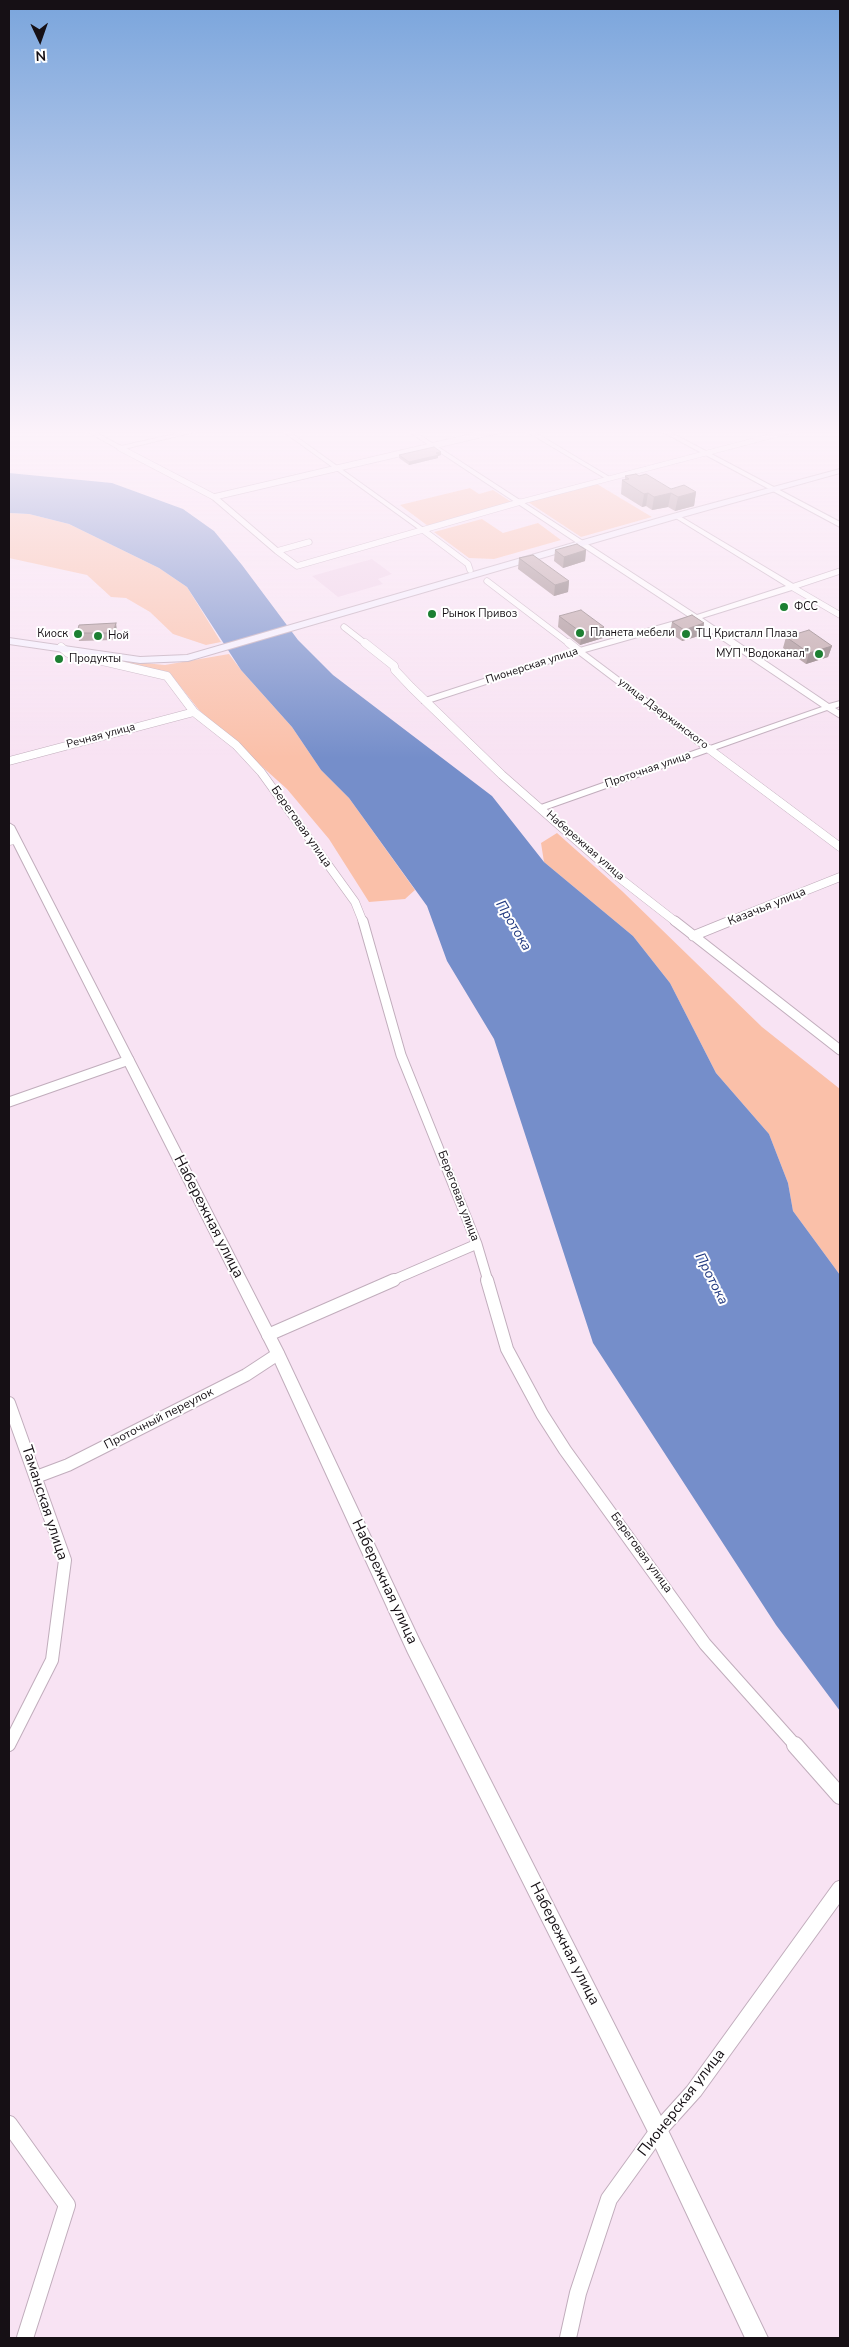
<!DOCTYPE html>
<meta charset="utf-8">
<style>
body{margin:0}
#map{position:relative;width:849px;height:2347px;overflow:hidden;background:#f8e3f3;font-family:"Nunito Sans",sans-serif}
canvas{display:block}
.frame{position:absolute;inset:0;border:10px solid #161015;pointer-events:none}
.north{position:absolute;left:15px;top:15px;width:50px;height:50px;-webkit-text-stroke:4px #fff;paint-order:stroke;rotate:177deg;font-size:14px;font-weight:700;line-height:20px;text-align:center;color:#161015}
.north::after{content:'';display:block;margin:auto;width:18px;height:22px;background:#161015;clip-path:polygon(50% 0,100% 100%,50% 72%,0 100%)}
</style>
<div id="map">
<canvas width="849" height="2347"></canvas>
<div class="frame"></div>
<div class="north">N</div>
</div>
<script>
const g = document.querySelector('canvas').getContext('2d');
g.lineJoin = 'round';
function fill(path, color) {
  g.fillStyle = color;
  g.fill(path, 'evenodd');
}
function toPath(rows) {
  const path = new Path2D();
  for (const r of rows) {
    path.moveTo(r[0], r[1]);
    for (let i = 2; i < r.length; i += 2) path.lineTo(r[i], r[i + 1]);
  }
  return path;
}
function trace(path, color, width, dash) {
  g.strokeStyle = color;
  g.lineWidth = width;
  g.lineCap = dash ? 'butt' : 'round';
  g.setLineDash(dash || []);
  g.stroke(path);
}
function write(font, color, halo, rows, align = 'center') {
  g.font = font + ' "Nunito Sans",sans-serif';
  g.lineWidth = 4;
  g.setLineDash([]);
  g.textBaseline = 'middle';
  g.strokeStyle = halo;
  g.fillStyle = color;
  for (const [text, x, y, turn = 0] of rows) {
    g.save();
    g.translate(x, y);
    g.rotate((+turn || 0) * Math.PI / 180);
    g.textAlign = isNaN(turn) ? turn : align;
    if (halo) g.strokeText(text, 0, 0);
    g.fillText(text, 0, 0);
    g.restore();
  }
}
const built = toPath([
 [372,559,392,574,378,579,383,584,338,597,312,576]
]);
const green = toPath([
 [597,484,652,517,581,537,528,502],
 [470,488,479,494,493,490,513,503,428,526,400,505],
 [9,513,29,514,69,524,159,568,187,587,221,642,206,645,173,634,150,612,126,598,111,597,87,575,9,558],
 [482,519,503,533,538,523,561,540,494,559,469,558,434,532],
 [229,654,241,670,292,727,321,770,349,798,415,890,405,899,369,902,329,839,287,789,199,710,169,672,112,661,112,660,165,665],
 [557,833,622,891,762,1027,840,1089,840,1275,793,1211,788,1183,769,1134,716,1073,670,983,633,936,544,862,541,843]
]);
const water = toPath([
 [9,473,112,483,183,509,214,531,242,565,298,640,333,675,492,796,544,862,633,936,670,983,716,1073,769,1134,788,1183,793,1211,840,1275,840,1711,776,1625,593,1343,494,1039,447,961,427,906,349,798,321,770,292,727,241,670,187,587,159,568,69,524,29,514,9,513]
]);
const pedestrian = toPath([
 [520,502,794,430]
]);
const minorFar4 = toPath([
 [120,448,214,497,277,551],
 [214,497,500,430],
 [423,530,468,564,470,570],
 [309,542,277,551,297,566,520,502],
 [487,581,571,645],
 [792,587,840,615],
 [792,587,840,571],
 [344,627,367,645]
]);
const minorFar3 = toPath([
 [365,643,394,666,395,670,411,687,502,775,617,876,676,922],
 [569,643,579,651],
 [61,647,68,653,167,676,194,712,236,745,261,772,355,902,363,922],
 [709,749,840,847],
 [9,761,194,712],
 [9,841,14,840],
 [727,922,840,877]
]);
const minorFar2 = toPath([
 [363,921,401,1055,477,1244,488,1281],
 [675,921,840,1050],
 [693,936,730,921],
 [9,1102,129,1060],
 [391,1281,477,1244]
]);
const minorFar1 = toPath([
 [487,1280,507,1349,542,1414,565,1450,705,1644,796,1746],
 [268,1335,394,1280],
 [9,1403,65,1560,52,1660,9,1745],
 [36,1477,68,1465,246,1375,278,1354]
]);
const minor = toPath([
 [795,1745,840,1796],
 [9,2124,67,2205,25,2338],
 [568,2338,578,2293,609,2199,658,2131,694,2091,840,1889]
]);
const tertiary = toPath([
 [84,430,91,430,121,446,193,430,202,430,120,450,84,430],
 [281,430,287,430,425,529,425,531,421,531,281,430],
 [406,430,412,430,697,615,786,586,674,517,674,515,678,515,795,585,795,589,702,618,829,704,840,701,840,706,835,708,840,711,840,718,827,710,544,810,538,810,538,806,702,748,578,654,428,703,422,703,422,699,576,649,689,617,406,430],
 [694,621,822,707,710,746,585,652,694,621],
 [524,430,531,430,613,479,608,480,524,430],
 [659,430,666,430,840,522,840,527,659,430],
 [9,823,14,826,283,1350,420,1641,665,2124,768,2338,745,2338,651,2138,408,1653,273,1358,9,835,9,823]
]);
const secondary = toPath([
 [840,469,840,473,679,518,188,661,140,663,9,644,9,638,140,657,187,655,673,514,840,469]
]);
const wall = toPath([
 [441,452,441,455,438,456,438,458,409,465,399,458,399,455],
 [625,476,639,476,671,489,696,492,694,506,675,511,668,507,652,510,646,506,642,507,621,494,622,480,625,480],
 [555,550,586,550,585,561,563,568,554,561],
 [519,558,569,581,568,592,554,596,518,569],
 [559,616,604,627,603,638,580,645,558,627],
 [672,622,704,623,702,635,682,641,670,633],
 [117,631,115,640,79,641,77,633],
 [786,637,832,646,828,657,806,664,783,648]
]);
const shadedWall = toPath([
 [441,452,441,455,438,456,438,458,409,465,409,462],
 [696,492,694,506,675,511,678,497],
 [648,493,646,506,642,507,644,494],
 [671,493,668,507,652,510,654,497],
 [586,550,585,561,563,568,564,557],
 [569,581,568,592,554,596,555,585],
 [116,623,117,631,115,640,113,633],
 [704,623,702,635,682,641,684,630],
 [604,627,603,638,580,645,582,633],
 [832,646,828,657,806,664,809,653]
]);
const building = toPath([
 [434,447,441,452,436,453,439,455,409,462,399,455,434,447],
 [636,474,639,476,646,474,671,489,684,485,696,492,678,497,671,493,654,497,648,493,644,494,622,480,629,479,625,476,636,474],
 [577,544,586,550,564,557,555,550,577,544],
 [533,555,569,581,555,585,519,558,533,555],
 [581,610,604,627,582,633,559,616,581,610],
 [692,615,704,623,684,630,672,622,692,615],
 [116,623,113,633,77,633,79,625,116,623],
 [809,630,832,646,809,653,786,637,809,630]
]);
const markers = [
 [784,607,5,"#1c7f32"],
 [432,614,5,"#1c7f32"],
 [580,633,5,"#1c7f32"],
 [78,634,5,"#1c7f32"],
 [686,634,5,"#1c7f32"],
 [98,636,5,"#1c7f32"],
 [819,654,5,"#1c7f32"],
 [59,659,5,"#1c7f32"]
];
const farPoinames = [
 ["ФСС",794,607],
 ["Рынок Привоз",442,614],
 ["Планета мебели",590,633],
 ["Киоск",68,634,"right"],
 ["ТЦ Кристалл Плаза",696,634],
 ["Ной",108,636],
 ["МУП \"Водоканал\"",809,654,"right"],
 ["Продукты",69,659]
];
const farStreetnames = [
 ["Пионерская улица",532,666,-18],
 ["улица Дзержинского",663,714,37],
 ["Речная улица",101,736,-15],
 ["Проточная улица",648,770,-19],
 ["Набережная улица",585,846,41]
];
const streetNames = [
 ["Береговая улица",301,827,55],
 ["Казачья улица",767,907,-22],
 ["Береговая улица",458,1196,69],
 ["Проточный переулок",159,1419,-27],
 ["Береговая улица",641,1553,54]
];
const waterNames = [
 ["Протока",513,926,59],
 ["Протока",711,1279,63]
];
const nearStreetnames = [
 ["Набережная улица",208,1217,63],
 ["Таманская улица",44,1503,72],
 ["Набережная улица",384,1582,65],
 ["Набережная улица",564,1944,63],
 ["Пионерская улица",682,2103,-52]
];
fill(built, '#f0d4e9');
fill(green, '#fac0a9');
fill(water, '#758eca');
trace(pedestrian, '#c1adbc', 5.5);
trace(minorFar4, '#c1adbc', 7);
trace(minorFar3, '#c1adbc', 9);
trace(minorFar2, '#c1adbc', 11);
trace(minorFar1, '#c1adbc', 14);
trace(minor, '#c1adbc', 18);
trace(tertiary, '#c1adbc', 2);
trace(secondary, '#c1adbc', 2);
trace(pedestrian, '#fff', 4.5);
trace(minorFar4, '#fff', 5.5);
trace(minorFar3, '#fff', 8);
trace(minorFar2, '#fff', 9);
trace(minorFar1, '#fff', 12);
trace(minor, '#fff', 16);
fill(tertiary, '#fff');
fill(secondary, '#f5f0fe');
fill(wall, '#a38d90');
fill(shadedWall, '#847375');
fill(building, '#bda4a7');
trace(building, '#847375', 1);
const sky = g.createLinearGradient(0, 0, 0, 758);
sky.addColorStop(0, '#7aa5dc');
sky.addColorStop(0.57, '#fcf2fa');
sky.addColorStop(1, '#fcf2fa00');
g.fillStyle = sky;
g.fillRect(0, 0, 849, 758);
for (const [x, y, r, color] of markers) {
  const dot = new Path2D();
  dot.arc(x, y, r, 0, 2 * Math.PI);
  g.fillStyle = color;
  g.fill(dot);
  trace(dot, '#fff', 2);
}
write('11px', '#161015', '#fff', farPoinames, 'left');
write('11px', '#161015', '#fff', farStreetnames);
write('12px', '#161015', '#fff', streetNames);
write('italic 14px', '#213980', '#fff', waterNames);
write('15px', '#161015', '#fff', nearStreetnames);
</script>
